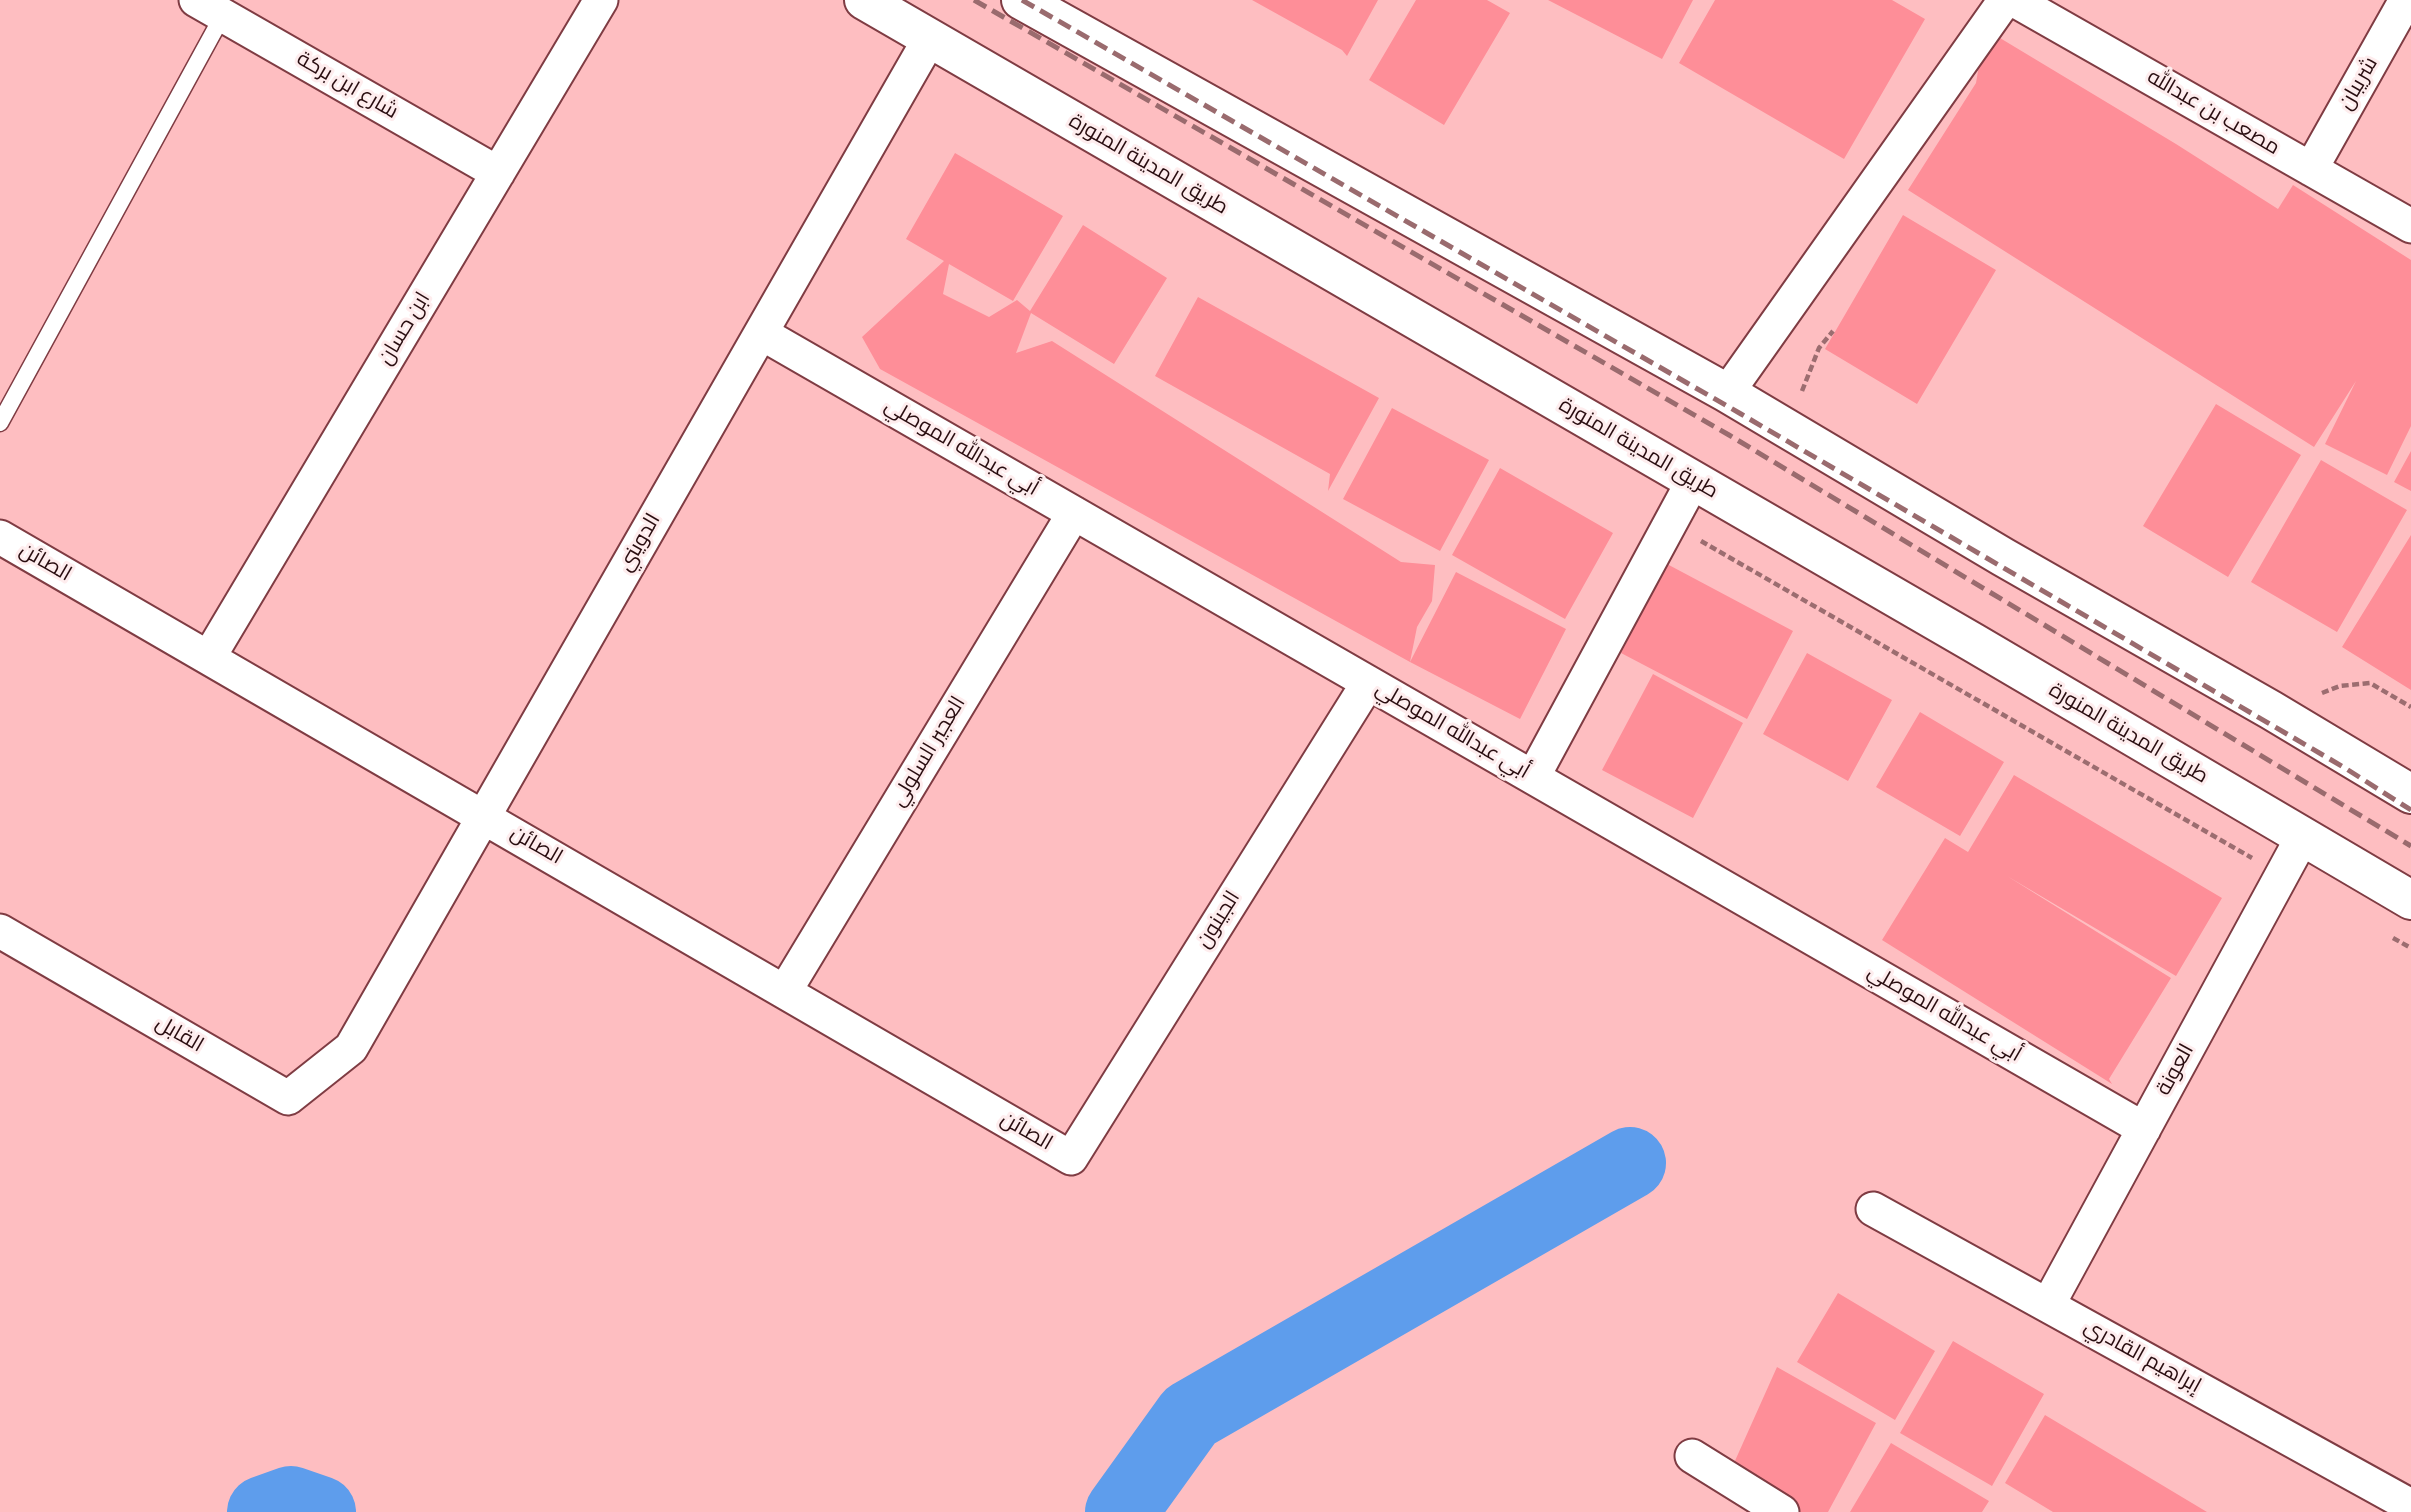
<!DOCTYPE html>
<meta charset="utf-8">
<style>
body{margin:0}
canvas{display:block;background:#febec1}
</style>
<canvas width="2411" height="1512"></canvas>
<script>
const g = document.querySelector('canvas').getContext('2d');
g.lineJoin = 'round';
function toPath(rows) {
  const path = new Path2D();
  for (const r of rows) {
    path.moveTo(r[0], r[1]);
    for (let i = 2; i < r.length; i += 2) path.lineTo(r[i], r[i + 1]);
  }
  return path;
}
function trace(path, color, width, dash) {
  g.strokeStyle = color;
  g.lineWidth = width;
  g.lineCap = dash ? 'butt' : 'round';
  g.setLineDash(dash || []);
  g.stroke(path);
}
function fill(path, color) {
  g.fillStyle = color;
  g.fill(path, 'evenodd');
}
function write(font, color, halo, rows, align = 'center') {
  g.font = font + ' "Titillium Web",Cairo,sans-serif';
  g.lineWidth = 6;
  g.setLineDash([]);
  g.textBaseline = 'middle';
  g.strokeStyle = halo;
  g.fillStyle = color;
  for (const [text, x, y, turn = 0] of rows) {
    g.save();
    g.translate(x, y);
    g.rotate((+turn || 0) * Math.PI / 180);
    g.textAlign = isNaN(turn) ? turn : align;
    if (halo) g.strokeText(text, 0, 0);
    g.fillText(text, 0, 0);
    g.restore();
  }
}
const river = toPath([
 [263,1512,291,1502,320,1512],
 [1121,1512,1190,1416,1630,1163]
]);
const building = toPath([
 [1252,0,1378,0,1347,56,1342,50],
 [1416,0,1487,0,1510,13,1444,125,1369,80],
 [1548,0,1693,0,1662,59],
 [1715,0,1892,0,1925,19,1844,159,1679,63],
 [1985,29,2176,144,2278,209,2293,185,2411,260,2411,426,2387,475,2325,444,2356,381,2314,447,1908,190,1976,83],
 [955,153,1063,216,1013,301,949,264,943,294,989,317,1017,300,1030,311,1083,225,1167,278,1114,364,1031,313,1016,353,1052,341,1401,562,1435,565,1432,601,1417,627,1410,662,1456,572,1566,629,1520,719,1410,662,880,369,862,337,944,261,906,239],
 [1903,215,1996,270,1917,404,1825,349],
 [1198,297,1379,398,1328,491,1330,474,1155,376],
 [2216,404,2301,455,2228,577,2143,526],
 [1392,408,1489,460,1440,551,1343,499],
 [2411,451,2411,491,2394,482],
 [2321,460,2407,510,2337,632,2251,582],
 [1500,468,1613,533,1565,619,1452,555],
 [2411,535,2411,690,2342,647],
 [1667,564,1793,631,1747,719,1621,653],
 [1807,653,1892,700,1848,781,1763,734],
 [1653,674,1743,723,1693,818,1602,770],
 [1920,712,2004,762,1960,836,1876,787],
 [2014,775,2222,898,2176,976,2007,876,2171,978,2109,1079,2112,1084,1882,940,1945,838,1968,852],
 [1838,1293,1935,1351,1895,1420,1797,1362],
 [1953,1341,2044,1394,1992,1486,1900,1433],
 [1777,1367,1876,1423,1828,1512,1799,1512,1730,1472],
 [2045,1415,2207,1512,2053,1512,2005,1483],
 [1891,1443,1989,1501,1982,1512,1850,1512]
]);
const path = toPath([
 [1802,391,1819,348,1833,331],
 [1701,541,2252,858],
 [2322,693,2340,686,2370,683,2411,707],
 [2393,938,2411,948]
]);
const service = toPath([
 [0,423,223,15]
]);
const minor = toPath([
 [196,0,498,173],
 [2014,0,2411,226],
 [2311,169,2406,0],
 [761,333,2144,1129],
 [1727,393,2005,0],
 [0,537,1071,1158,1368,683],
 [209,657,601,0],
 [1533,777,1693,481],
 [0,931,288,1098,351,1048,930,38],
 [785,991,1074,513],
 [1873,1209,2411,1506],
 [2048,1305,2303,836],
 [1692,1456,1782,1512]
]);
const primary = toPath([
 [864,0,1974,643,2411,900],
 [1021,0,1727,393,2003,557,2271,710,2411,794]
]);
const rail = toPath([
 [974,0,1729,435,2411,846],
 [1022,0,1741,414,2345,768,2411,810]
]);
const streetNames = [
 ["شريبان",2359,84,-60],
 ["شارع ابن بركة",347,86,30],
 ["مصعب بن عبدالله",2213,113,30],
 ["طريق المدينة المنورة",1148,165,30],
 ["ابن حسان",405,329,-59],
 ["أبي عبدالله الموصلي",961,448,30],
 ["طريق المدينة المنورة",1638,449,30],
 ["الدويني",640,543,-60],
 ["الصائن",45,563,30],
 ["أبي عبدالله الموصلي",1452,731,30],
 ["طريق المدينة المنورة",2128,734,30],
 ["العجير السلولي",929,752,-59],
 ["الصائن",536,846,30],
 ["الجينون",1219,920,-58],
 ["أبي عبدالله الموصلي",1944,1014,30],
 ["القابل",179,1035,30],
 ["العونة",2176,1070,-61],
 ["الصائن",1026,1132,30],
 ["إبراهيم القادري",2142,1357,29]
];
trace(river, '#5e9dec', 72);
fill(building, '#fe8e98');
trace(service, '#7f3c43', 19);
trace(minor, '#7f3c43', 37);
trace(primary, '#7f3c43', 42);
trace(path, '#9c6d70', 4.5, [7, 3.5]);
trace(service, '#fff', 16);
trace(minor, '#fff', 33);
trace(primary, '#fff', 38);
trace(rail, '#9a6b6e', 5, [14, 7]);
write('21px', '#290d10', '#feedee', streetNames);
</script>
